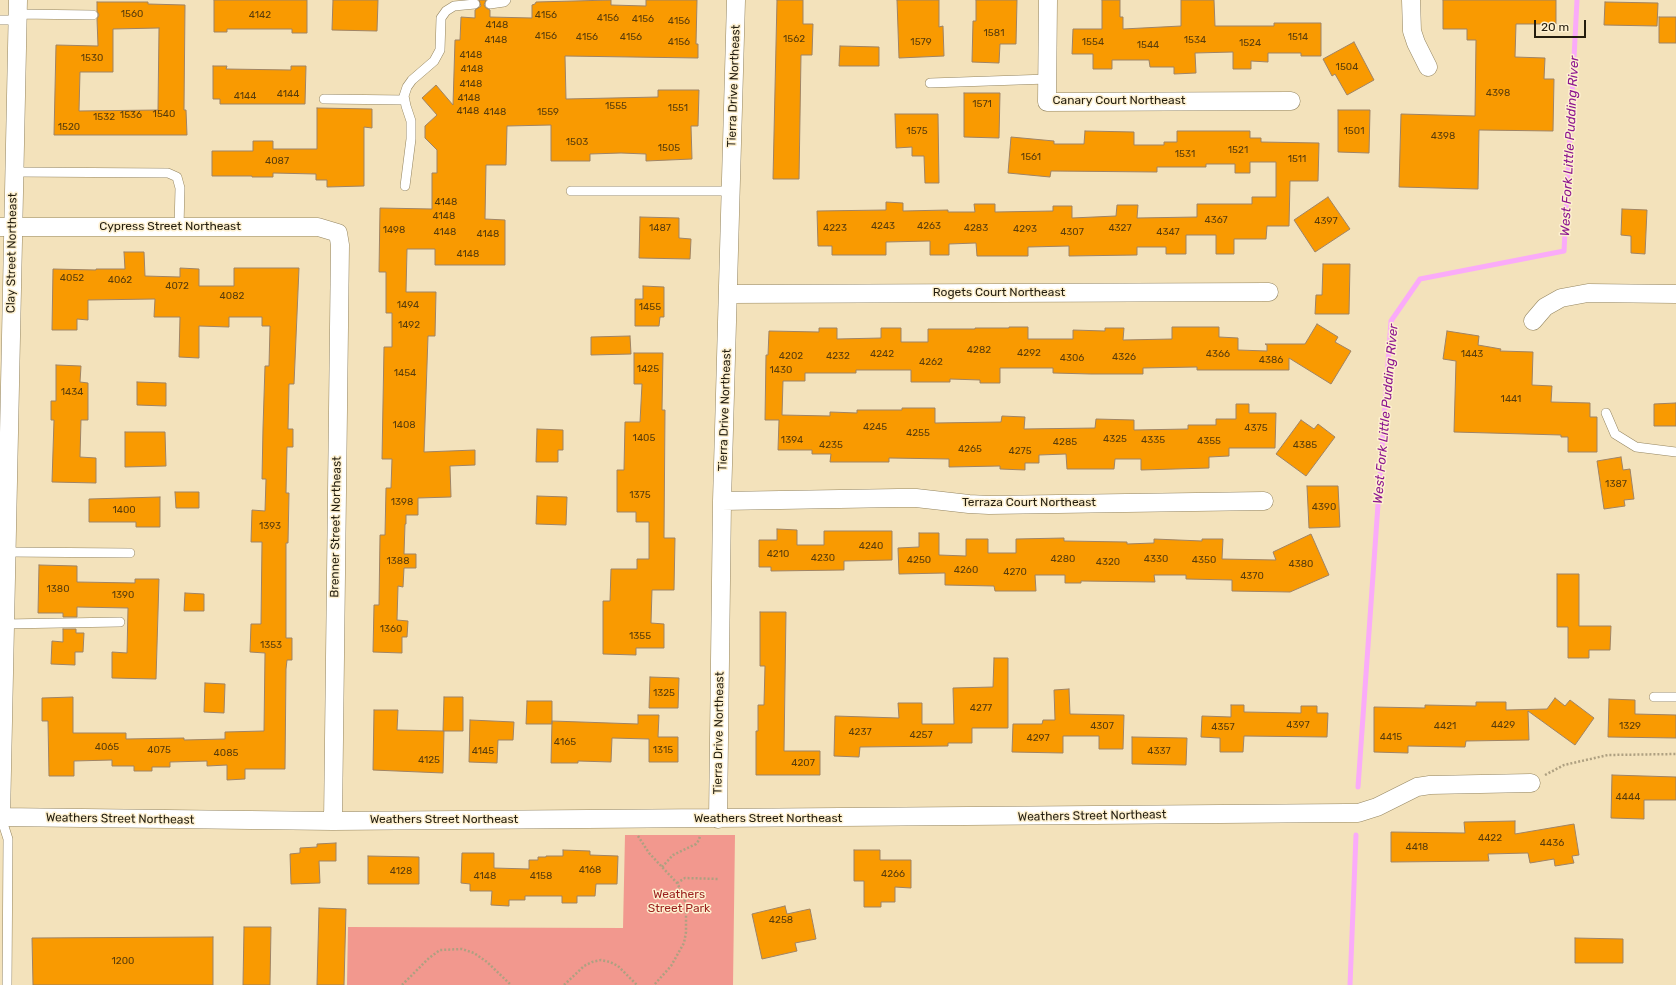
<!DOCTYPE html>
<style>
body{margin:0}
#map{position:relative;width:1676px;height:985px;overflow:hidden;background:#f3e2bb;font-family:Rubik,sans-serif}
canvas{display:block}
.scale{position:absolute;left:1534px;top:20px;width:52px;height:18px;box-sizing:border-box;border:2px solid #231d0e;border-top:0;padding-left:5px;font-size:12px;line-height:14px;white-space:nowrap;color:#231d0e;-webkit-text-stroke:3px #fdf0d0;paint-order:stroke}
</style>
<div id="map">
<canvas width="1676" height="985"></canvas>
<div class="scale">20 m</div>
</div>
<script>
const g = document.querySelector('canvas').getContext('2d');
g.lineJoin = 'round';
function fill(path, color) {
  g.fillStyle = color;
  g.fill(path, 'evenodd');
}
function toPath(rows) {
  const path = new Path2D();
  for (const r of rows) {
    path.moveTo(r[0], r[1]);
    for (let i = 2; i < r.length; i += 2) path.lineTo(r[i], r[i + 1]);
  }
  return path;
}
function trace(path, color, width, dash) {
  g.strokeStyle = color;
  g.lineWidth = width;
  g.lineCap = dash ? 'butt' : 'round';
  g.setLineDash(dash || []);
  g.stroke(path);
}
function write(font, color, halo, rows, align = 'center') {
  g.font = font + ' Rubik,sans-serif';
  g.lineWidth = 3;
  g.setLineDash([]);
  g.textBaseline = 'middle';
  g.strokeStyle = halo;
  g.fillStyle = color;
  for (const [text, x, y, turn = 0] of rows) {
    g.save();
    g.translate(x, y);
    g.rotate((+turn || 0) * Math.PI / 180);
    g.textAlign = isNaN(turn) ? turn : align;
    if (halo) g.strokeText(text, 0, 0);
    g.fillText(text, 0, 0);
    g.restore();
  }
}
const green = toPath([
 [625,835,735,835,733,985,347,985,348,927,623,928]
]);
const stream = toPath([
 [1358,787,1391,321,1420,279,1564,251,1577,0],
 [1350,985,1356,835]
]);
const building = toPath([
 [214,0,307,0,307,33,292,33,292,29,227,29,227,32,214,32,214,0],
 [333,0,378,0,377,31,332,30,333,0],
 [479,0,486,0,484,5,486,8,490,10,490,17,532,18,532,5,535,4,536,2,611,0,611,5,646,6,646,0,697,0,696,44,698,44,698,58,565,56,566,99,658,97,658,90,699,90,698,126,691,126,692,159,646,161,646,154,621,153,590,154,590,161,551,161,551,125,507,126,506,165,486,165,485,219,505,220,505,265,435,265,435,249,407,249,406,292,436,292,435,336,428,336,424,452,475,450,475,465,450,466,451,497,418,498,418,515,406,515,406,524,405,524,404,554,416,554,416,568,404,568,403,587,398,586,397,620,408,621,407,637,402,637,402,653,373,652,374,605,379,605,380,535,385,535,386,488,391,488,392,459,382,459,384,347,392,347,392,313,386,313,386,272,379,272,380,208,432,209,432,173,437,173,437,150,425,138,425,126,437,115,422,98,436,85,453,105,455,40,460,40,461,17,475,18,475,10,481,6,479,0],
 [777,0,803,0,803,24,813,24,812,55,801,55,799,179,773,179,777,0],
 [897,0,939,0,939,27,943,26,944,56,899,58,897,0],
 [976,0,1017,0,1016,44,1000,44,999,63,972,62,973,21,976,21,976,0],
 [1102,0,1120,0,1120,17,1123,17,1123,29,1181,26,1181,0,1214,0,1215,26,1274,26,1274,23,1321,23,1321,56,1301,56,1301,53,1268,53,1268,62,1251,61,1251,69,1233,69,1233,52,1195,53,1196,73,1174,74,1174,67,1150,67,1149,60,1112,60,1112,69,1093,69,1093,54,1072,54,1073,29,1102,29,1102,0],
 [1443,0,1556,0,1556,24,1516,24,1515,57,1545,58,1544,79,1554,79,1553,131,1479,130,1478,189,1399,187,1401,114,1475,116,1476,40,1467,40,1467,29,1443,29,1443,0],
 [97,2,148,2,148,4,185,5,184,110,186,110,187,135,54,135,56,45,98,46,97,19,99,15,97,11,97,2],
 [159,28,158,110,79,111,80,72,113,72,113,29,159,28],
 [1605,2,1658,3,1657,26,1604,25,1605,2],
 [1659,17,1676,17,1676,43,1659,43,1659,17],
 [1354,42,1374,80,1347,95,1335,74,1332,76,1323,59,1354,42],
 [840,46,879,47,879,66,839,66,840,46],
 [213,66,227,66,226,69,291,70,291,66,306,66,305,104,220,104,220,99,213,99,213,66],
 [964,93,1000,93,999,138,964,137,964,93],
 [317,108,372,109,372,128,364,127,364,186,327,187,327,180,316,180,316,174,273,173,273,177,252,177,252,176,212,176,212,151,253,151,253,141,273,141,273,149,317,149,317,108],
 [1338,110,1370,110,1369,153,1338,152,1338,110],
 [895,114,938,114,939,183,925,183,924,156,912,156,912,147,896,148,895,114],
 [1085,131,1134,132,1134,145,1164,145,1164,142,1177,142,1177,131,1250,131,1250,138,1261,138,1261,142,1319,143,1318,181,1290,181,1289,226,1267,226,1266,239,1234,239,1234,254,1216,254,1216,235,1186,235,1186,254,1166,254,1166,247,1137,247,1137,255,1069,256,1069,246,1028,247,1028,256,977,256,976,243,949,244,949,255,930,255,930,241,886,242,886,255,832,255,832,246,818,246,817,211,886,210,886,202,903,203,903,211,948,210,948,212,975,212,974,204,995,204,995,212,1053,211,1053,206,1072,206,1072,218,1116,216,1117,205,1138,205,1137,218,1197,217,1197,204,1252,204,1252,197,1276,197,1276,162,1250,162,1250,173,1235,173,1235,164,1206,164,1206,167,1157,167,1157,172,1051,171,1050,177,1008,173,1011,137,1054,141,1054,144,1084,144,1085,131],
 [1328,197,1350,229,1315,252,1294,220,1328,197],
 [1622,209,1647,210,1645,254,1631,253,1631,236,1621,235,1622,209],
 [640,217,679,218,679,238,691,239,690,259,639,258,640,217],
 [124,252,144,252,145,276,180,277,180,268,199,269,199,286,234,286,234,268,299,268,294,384,289,384,288,429,293,429,293,447,287,447,286,493,289,493,288,543,286,543,286,638,292,638,292,660,287,660,286,669,285,769,245,769,245,779,227,780,227,765,207,766,207,761,170,762,170,767,152,767,152,771,134,771,134,766,112,766,112,760,74,761,74,776,49,776,48,721,42,721,42,698,73,697,73,733,126,733,126,739,184,738,184,740,225,739,225,732,264,731,265,653,250,652,251,624,261,624,262,542,251,542,252,510,265,511,266,479,262,479,263,428,265,366,269,366,270,326,262,326,262,317,229,317,229,327,199,326,199,358,179,357,180,317,154,317,155,299,88,300,88,320,77,319,77,330,52,330,53,269,96,270,96,269,125,269,124,252],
 [1323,264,1350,264,1349,314,1315,314,1316,295,1322,295,1323,264],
 [643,286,664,287,664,317,660,317,659,326,635,326,635,299,643,299,643,286],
 [1317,324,1338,337,1335,342,1351,351,1331,384,1289,358,1289,370,1197,370,1197,367,1143,368,1143,374,1091,374,1053,373,1053,368,1000,368,1000,383,980,383,980,380,950,379,950,382,911,382,911,370,856,370,856,373,805,373,805,381,783,381,782,415,830,416,830,412,857,413,857,410,902,410,902,408,935,408,935,423,1001,422,1002,416,1025,417,1024,429,1095,428,1096,419,1134,420,1134,430,1188,429,1188,425,1216,425,1216,419,1236,419,1236,404,1249,404,1249,413,1276,413,1275,448,1229,448,1229,456,1209,457,1209,468,1141,470,1141,459,1115,459,1114,469,1067,469,1066,454,1039,455,1039,463,1025,463,1025,470,1000,469,1000,466,949,467,949,459,889,458,889,462,830,462,831,454,812,454,812,450,778,450,779,420,765,420,766,355,768,355,769,331,819,332,819,328,837,328,837,339,881,338,881,328,901,328,901,342,928,342,928,329,975,329,975,328,1009,328,1009,327,1028,327,1028,339,1073,339,1073,330,1105,331,1105,328,1124,328,1123,340,1172,339,1172,327,1219,327,1219,337,1238,338,1238,350,1267,351,1267,345,1265,344,1305,344,1317,324],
 [1447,331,1479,336,1478,345,1501,349,1500,351,1533,352,1532,385,1552,386,1551,402,1590,403,1590,417,1597,417,1597,452,1568,452,1568,437,1561,437,1561,435,1454,432,1456,361,1443,359,1447,331],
 [630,336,631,354,591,355,591,337,630,336],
 [634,353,663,353,662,410,665,410,664,538,675,538,674,590,652,590,651,623,664,624,664,648,636,648,636,655,603,654,603,601,610,601,611,569,637,569,637,559,649,559,649,522,636,522,636,512,617,512,617,470,624,470,625,422,640,422,642,384,634,384,634,353],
 [56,365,81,366,80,382,88,383,88,420,81,420,80,457,96,458,96,483,52,482,54,420,51,420,51,401,56,401,56,365],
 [137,382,166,383,166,406,137,405,137,382],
 [1676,403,1676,426,1654,426,1654,404,1676,403],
 [1301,420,1314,429,1318,424,1335,437,1306,476,1276,454,1301,420],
 [537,429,563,430,563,450,558,450,558,462,536,462,537,429],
 [125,432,165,432,166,466,125,467,125,432],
 [1621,457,1623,470,1630,469,1634,499,1624,500,1625,506,1604,509,1597,461,1621,457],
 [1307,486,1338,486,1340,527,1309,528,1307,486],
 [175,492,199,492,199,508,176,508,175,492],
 [537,496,567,497,566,525,536,524,537,496],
 [160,497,160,527,136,527,136,522,89,522,89,499,160,497],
 [777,529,797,530,797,545,824,545,824,531,892,531,892,560,844,561,844,570,771,571,771,567,759,567,759,540,777,540,777,529],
 [919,533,939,533,939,555,966,556,966,539,988,539,988,553,1016,553,1016,539,1064,538,1064,541,1127,542,1127,544,1154,543,1154,539,1202,541,1202,539,1223,539,1222,559,1276,560,1273,552,1311,534,1329,575,1290,592,1232,591,1232,580,1186,579,1186,575,1154,575,1155,582,1081,581,1081,583,1065,583,1065,575,1035,575,1036,591,995,591,994,586,945,585,945,573,899,574,898,548,919,547,919,533],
 [39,565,77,566,77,582,135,583,135,579,159,579,156,679,112,678,112,652,127,653,128,608,77,607,77,617,63,617,63,613,38,613,39,565],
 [1557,574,1579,574,1579,626,1611,626,1610,650,1589,650,1589,658,1568,658,1568,627,1557,627,1557,574],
 [185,593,204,594,204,611,184,611,185,593],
 [760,612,786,612,784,751,820,751,820,775,756,775,756,731,758,731,758,705,764,705,765,666,760,666,760,612],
 [63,629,76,629,76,633,84,633,83,652,75,652,75,665,51,664,52,641,63,642,63,629],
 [994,658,1008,658,1008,728,972,728,972,743,948,743,948,746,860,747,859,757,834,756,835,716,899,718,898,703,922,703,922,724,954,724,953,688,993,687,994,658],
 [650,677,679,678,678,708,649,708,650,677],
 [205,683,225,684,224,713,204,712,205,683],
 [1069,689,1070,714,1124,715,1123,749,1099,749,1099,736,1063,736,1063,753,1012,752,1013,724,1042,724,1043,720,1055,720,1054,690,1069,689],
 [444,697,463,697,463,731,443,731,444,697],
 [1555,698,1565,706,1570,700,1594,718,1575,745,1528,711,1529,740,1466,741,1465,747,1408,746,1408,753,1374,752,1374,707,1425,708,1425,705,1476,706,1476,702,1506,702,1506,710,1547,709,1555,698],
 [1609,699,1635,700,1635,714,1676,715,1676,738,1608,737,1609,699],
 [527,701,552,701,552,724,526,724,527,701],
 [1231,705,1244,705,1244,712,1301,713,1301,706,1317,706,1317,713,1328,713,1327,737,1244,736,1243,752,1220,752,1220,738,1201,737,1202,716,1231,717,1231,705],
 [374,710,398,710,397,730,444,731,443,773,373,770,374,710],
 [638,715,659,715,658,737,678,737,678,762,649,762,649,739,612,738,611,762,578,761,578,763,551,763,552,721,638,724,638,715],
 [470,720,514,722,513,740,498,740,497,763,469,762,470,720],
 [1132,737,1187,738,1186,765,1132,764,1132,737],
 [1612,775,1676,777,1676,800,1644,800,1644,819,1611,818,1612,775],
 [1515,821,1515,834,1574,824,1579,855,1572,856,1574,863,1555,866,1554,859,1530,863,1528,853,1488,854,1489,861,1391,862,1391,832,1465,833,1464,822,1515,821],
 [336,843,336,861,319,861,320,883,291,884,290,854,300,853,300,848,317,847,317,844,336,843],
 [563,850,590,851,590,855,618,856,617,884,596,884,595,896,577,896,577,903,562,903,562,896,525,896,525,900,509,900,509,906,491,905,492,891,470,891,470,884,461,883,462,853,494,853,494,868,529,869,529,860,538,860,538,857,546,857,546,856,563,856,563,850],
 [854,850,880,850,880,860,911,860,911,888,895,887,895,902,881,902,881,907,864,907,864,881,854,881,854,850],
 [368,856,419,857,419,884,368,884,368,856],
 [785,906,787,914,810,909,816,939,795,943,797,951,762,959,752,914,785,906],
 [319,908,346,909,344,985,317,985,319,908],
 [244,927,271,927,270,985,243,985,244,927],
 [213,937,213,985,33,985,32,938,213,937],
 [1575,938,1623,939,1623,963,1575,963,1575,938]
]);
const path = toPath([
 [1545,775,1564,765,1608,755,1676,754],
 [638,836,649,853,677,883,684,896,686,906,686,932,684,943,671,966,654,985],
 [662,867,673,855,696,844,699,840,700,836],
 [677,883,685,878,719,879],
 [402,985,429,958,440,950,462,949,474,953,487,962,511,985],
 [564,985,584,966,592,962,601,960,610,962,618,966,637,985]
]);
const lane = toPath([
 [490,4,504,2,506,0],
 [18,14,93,15],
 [0,20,17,20],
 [930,83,1048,79],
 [324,99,405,100],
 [13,172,168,173,177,177,180,188,179,227],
 [405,186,411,139,411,121,406,106,404,96,407,87,412,80,434,61,440,50,441,18,446,11,454,6,475,4],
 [571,191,731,191],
 [1606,413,1615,434,1636,447,1676,452],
 [6,552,130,553],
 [5,624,120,622],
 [1654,697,1676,697],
 [1,817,8,839,7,985]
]);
const street = toPath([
 [1048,0,1047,102,1291,101],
 [1411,0,1412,31,1416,43,1428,67],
 [0,227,318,227,338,233,340,245,333,821],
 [728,294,1269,292],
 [1533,321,1545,307,1561,298,1588,293,1676,294],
 [722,501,898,498,916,498,969,504,989,505,1264,501],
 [0,817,333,821,1347,813,1358,813,1377,807,1417,787,1430,785,1531,783],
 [1,817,18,0],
 [718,819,722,501,736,0]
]);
const numberNames = [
 ["1560",132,14],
 ["4142",260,15],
 ["4156",546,15],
 ["4156",608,18],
 ["4156",643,19],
 ["4156",679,21],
 ["4148",497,25],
 ["1581",994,33],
 ["4156",546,36],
 ["4156",587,37],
 ["4156",631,37],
 ["1514",1298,37],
 ["1562",794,39],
 ["4148",496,40],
 ["1534",1195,40],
 ["4156",679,42],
 ["1579",921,42],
 ["1554",1093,42],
 ["1524",1250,43],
 ["1544",1148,45],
 ["4148",471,55],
 ["1530",92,58],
 ["1504",1347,67],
 ["4148",472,69],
 ["4148",471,84],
 ["4398",1498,93],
 ["4144",288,94],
 ["4144",245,96],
 ["4148",469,98],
 ["1571",982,104],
 ["1555",616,106],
 ["1551",678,108],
 ["4148",468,111],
 ["4148",495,112],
 ["1559",548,112],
 ["1540",164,114],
 ["1536",131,115],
 ["1532",104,117],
 ["1520",69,127],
 ["1575",917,131],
 ["1501",1354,131],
 ["4398",1443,136],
 ["1503",577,142],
 ["1505",669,148],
 ["1521",1238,150],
 ["1531",1185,154],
 ["1561",1031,157],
 ["1511",1297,159],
 ["4087",277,161],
 ["4148",446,202],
 ["4148",444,216],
 ["4367",1216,220],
 ["4397",1326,221],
 ["4243",883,226],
 ["4263",929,226],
 ["1487",660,228],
 ["4223",835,228],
 ["4283",976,228],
 ["4327",1120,228],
 ["4293",1025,229],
 ["1498",394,230],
 ["4148",445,232],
 ["4307",1072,232],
 ["4347",1168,232],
 ["4148",488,234],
 ["4148",468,254],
 ["4052",72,278],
 ["4062",120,280],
 ["4072",177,286],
 ["4082",232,296],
 ["1494",408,305],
 ["1455",650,307],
 ["1492",409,325],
 ["4282",979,350],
 ["4292",1029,353],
 ["4242",882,354],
 ["4366",1218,354],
 ["1443",1472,354],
 ["4202",791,356],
 ["4232",838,356],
 ["4326",1124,357],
 ["4306",1072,358],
 ["4386",1271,360],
 ["4262",931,362],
 ["1425",648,369],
 ["1430",781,370],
 ["1454",405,373],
 ["1434",72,392],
 ["1441",1511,399],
 ["1408",404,425],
 ["4245",875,427],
 ["4375",1256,428],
 ["4255",918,433],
 ["1405",644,438],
 ["4325",1115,439],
 ["1394",792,440],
 ["4335",1153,440],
 ["4355",1209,441],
 ["4285",1065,442],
 ["4235",831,445],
 ["4385",1305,445],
 ["4265",970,449],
 ["4275",1020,451],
 ["1387",1616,484],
 ["1375",640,495],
 ["1398",402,502],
 ["4390",1324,507],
 ["1400",124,510],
 ["1393",270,526],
 ["4240",871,546],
 ["4210",778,554],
 ["4230",823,558],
 ["4280",1063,559],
 ["4330",1156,559],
 ["4250",919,560],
 ["4350",1204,560],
 ["1388",398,561],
 ["4320",1108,562],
 ["4380",1301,564],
 ["4260",966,570],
 ["4270",1015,572],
 ["4370",1252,576],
 ["1380",58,589],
 ["1390",123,595],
 ["1360",391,629],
 ["1355",640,636],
 ["1353",271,645],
 ["1325",664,693],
 ["4277",981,708],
 ["4397",1298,725],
 ["4429",1503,725],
 ["4307",1102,726],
 ["4421",1445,726],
 ["1329",1630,726],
 ["4357",1223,727],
 ["4237",860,732],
 ["4257",921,735],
 ["4415",1391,737],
 ["4297",1038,738],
 ["4165",565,742],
 ["4065",107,747],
 ["4075",159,750],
 ["1315",663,750],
 ["4145",483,751],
 ["4337",1159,751],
 ["4085",226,753],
 ["4125",429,760],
 ["4207",803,763],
 ["4444",1628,797],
 ["4422",1490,838],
 ["4436",1552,843],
 ["4418",1417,847],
 ["4168",590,870],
 ["4128",401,871],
 ["4266",893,874],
 ["4148",485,876],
 ["4158",541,876],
 ["4258",781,920],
 ["1200",123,961]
];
const streetNames = [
 ["Tierra Drive Northeast",734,86,-88],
 ["Canary Court Northeast",1119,101],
 ["Cypress Street Northeast",170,227],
 ["Clay Street Northeast",12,253,-89],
 ["Rogets Court Northeast",999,293],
 ["Tierra Drive Northeast",725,410,-88],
 ["Terraza Court Northeast",1029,503],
 ["Brenner Street Northeast",336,527,-89],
 ["Tierra Drive Northeast",719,733,-89],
 ["Weathers Street Northeast",1092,816,-1],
 ["Weathers Street Northeast",120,819,1],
 ["Weathers Street Northeast",768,819],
 ["Weathers Street Northeast",444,820]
];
const parkNames = [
 ["Weathers",679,895],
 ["Street Park",679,909]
];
const waterNames = [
 ["West Fork Little Pudding River",1570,146,-87],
 ["West Fork Little Pudding River",1386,414,-85]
];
fill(green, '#f2988e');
trace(stream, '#faabf9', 5);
fill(building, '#f99a01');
trace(building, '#9f8365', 1);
trace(lane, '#948560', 10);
trace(street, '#948560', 19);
trace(path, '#aea081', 2.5, [2, 2]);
trace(lane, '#fff', 9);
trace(street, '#fff', 18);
write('10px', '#583c0b', null, numberNames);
write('12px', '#231d0e', '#fdf0d0', streetNames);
write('12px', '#9a1f1d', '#fdf0d0', parkNames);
write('italic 13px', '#8c148f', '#fdf0d0', waterNames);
</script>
